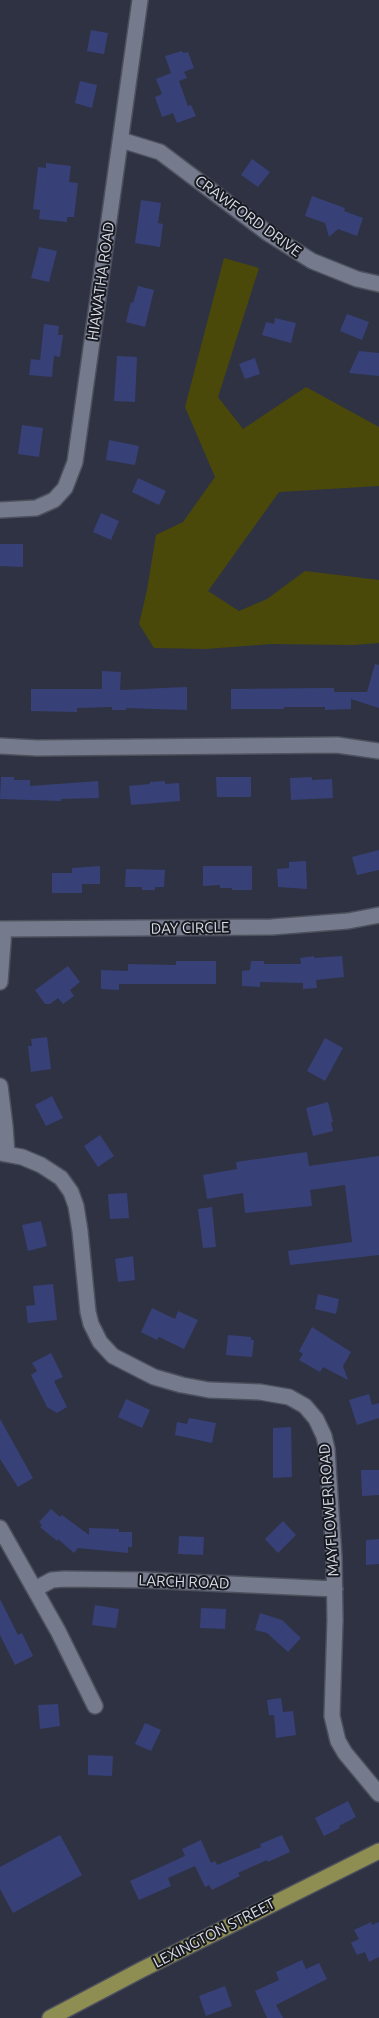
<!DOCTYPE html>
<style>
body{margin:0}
canvas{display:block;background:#2e3242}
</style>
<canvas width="379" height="2018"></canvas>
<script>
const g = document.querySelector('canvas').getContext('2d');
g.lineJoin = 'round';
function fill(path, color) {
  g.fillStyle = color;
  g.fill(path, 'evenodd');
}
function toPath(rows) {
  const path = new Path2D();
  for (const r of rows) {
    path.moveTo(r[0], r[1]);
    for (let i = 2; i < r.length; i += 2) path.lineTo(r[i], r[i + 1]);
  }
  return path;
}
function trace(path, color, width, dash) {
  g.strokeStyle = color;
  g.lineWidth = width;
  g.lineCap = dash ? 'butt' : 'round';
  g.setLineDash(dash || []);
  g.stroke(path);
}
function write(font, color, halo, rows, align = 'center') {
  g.font = font + ' Ubuntu,sans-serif';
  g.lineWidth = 4;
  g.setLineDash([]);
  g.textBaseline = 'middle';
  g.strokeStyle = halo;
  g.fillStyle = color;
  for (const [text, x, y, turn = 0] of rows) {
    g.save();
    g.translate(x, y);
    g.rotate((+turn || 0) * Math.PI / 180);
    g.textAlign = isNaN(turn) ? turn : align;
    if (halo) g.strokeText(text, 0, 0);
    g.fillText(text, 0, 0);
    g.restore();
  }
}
const green = toPath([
 [224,258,259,268,218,397,243,429,306,387,379,427,379,486,279,492,208,591,239,611,267,599,305,571,379,580,379,643,353,645,271,644,206,649,154,648,139,624,147,590,156,535,183,522,215,477,185,407]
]);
const building = toPath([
 [91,30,108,33,104,54,87,51],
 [182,51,183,53,188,52,194,68,184,72,187,78,179,81,188,106,191,105,196,116,177,123,173,113,162,117,155,97,162,94,156,79,171,73,165,56],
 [80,81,97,85,92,108,75,103],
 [252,159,270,172,258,187,241,175],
 [46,163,71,166,69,182,78,183,74,217,67,217,67,222,39,219,40,210,33,209,38,167,46,168],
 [312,196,345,208,344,211,363,218,357,236,338,229,329,237,325,223,305,216],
 [141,200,161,203,158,223,163,224,160,247,135,243],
 [39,247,57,251,49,282,31,278],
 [138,286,154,290,145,327,126,322,131,302,133,303],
 [347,314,369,322,362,340,340,331],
 [275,318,296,323,291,343,262,335,266,322,274,324],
 [44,324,59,326,58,335,63,335,60,357,54,356,52,377,29,375,31,359,40,360],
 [359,351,379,353,379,376,349,373],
 [117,356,137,357,135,402,114,401],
 [255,358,260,374,245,379,239,364],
 [22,425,43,428,39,457,18,454],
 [109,440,139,446,135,465,106,460],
 [138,478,166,491,159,505,132,492],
 [101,513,119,521,111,540,93,532],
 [0,544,23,544,23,567,0,566],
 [375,664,379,665,379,708,351,699,351,709,325,710,325,707,284,707,284,709,231,709,231,689,324,688,334,688,334,692,367,692],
 [102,671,121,672,120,690,187,687,187,710,126,708,126,710,112,710,112,707,77,708,77,712,31,711,31,689,102,689],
 [1,777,14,777,14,780,30,780,30,786,98,781,99,798,61,799,61,801,0,799],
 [216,777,251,777,251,797,217,797],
 [312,777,312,780,332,779,333,798,291,800,290,778],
 [165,781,165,784,179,783,180,801,131,805,129,786,150,784,150,782],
 [379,850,379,870,357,875,352,857],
 [306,861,307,889,278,887,277,869,289,868,289,862],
 [100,866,100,884,82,884,82,893,52,893,52,873,72,873,72,868],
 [203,866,252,866,252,890,232,890,232,888,220,888,220,885,203,886],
 [126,869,165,870,164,887,155,887,155,890,142,890,142,887,125,887],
 [314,956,314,958,342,956,344,977,316,980,317,988,303,989,303,983,260,982,260,987,242,986,242,971,250,970,251,961,264,961,264,964,301,964,300,958],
 [176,961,216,961,216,984,119,984,119,990,101,989,101,970,128,971,128,964,176,965],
 [68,966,80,982,70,990,74,996,63,1004,58,998,50,1004,45,1004,35,990],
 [47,1037,51,1069,31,1072,28,1046,32,1046,31,1039],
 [325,1038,343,1048,325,1081,307,1071],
 [52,1096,63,1118,46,1126,35,1105],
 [328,1102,333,1122,331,1122,333,1131,313,1136,306,1108],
 [100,1135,114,1156,98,1167,84,1146],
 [307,1152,309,1166,379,1156,379,1255,290,1265,288,1251,352,1242,345,1185,310,1190,312,1206,245,1213,243,1193,207,1199,203,1175,237,1169,236,1162],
 [127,1193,129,1218,110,1219,108,1194],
 [212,1207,216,1247,203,1248,198,1209],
 [41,1221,47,1246,28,1251,22,1225],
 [133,1256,135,1280,118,1282,115,1259],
 [53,1284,57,1320,28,1323,26,1306,35,1305,33,1286],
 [318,1294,339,1299,336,1314,315,1309],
 [152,1308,175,1319,178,1311,198,1320,184,1349,159,1337,157,1340,141,1332],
 [312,1327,351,1352,343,1366,348,1380,323,1367,320,1372,299,1360,303,1354,299,1351],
 [228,1335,251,1337,251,1340,254,1340,252,1357,226,1355],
 [51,1353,63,1377,54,1381,67,1407,57,1413,47,1407,31,1375,37,1371,32,1363],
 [369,1394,372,1405,379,1403,379,1418,357,1425,349,1400],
 [126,1399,150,1410,142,1428,118,1417],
 [189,1418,216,1423,212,1443,175,1435,177,1422,187,1424],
 [0,1419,33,1478,18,1487,0,1459],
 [291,1427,292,1477,273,1478,273,1428],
 [361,1470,379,1470,379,1495,362,1496],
 [51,1509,60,1517,62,1515,89,1535,89,1528,119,1529,119,1532,132,1532,132,1547,128,1547,128,1553,78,1548,74,1553,58,1539,57,1541,40,1527,42,1525,39,1522],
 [283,1521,296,1535,278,1553,265,1539],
 [179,1536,204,1537,203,1555,178,1554],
 [379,1539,379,1564,366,1565,366,1540],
 [0,1599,18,1635,22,1633,33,1656,15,1665,0,1635],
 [95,1605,119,1609,116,1628,92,1625],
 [201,1608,226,1609,225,1629,200,1628],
 [260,1613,282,1620,301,1638,288,1652,267,1633,255,1630],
 [281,1698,283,1712,293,1711,296,1735,276,1738,274,1715,269,1715,267,1700],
 [58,1704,60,1726,40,1729,38,1705],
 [145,1723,161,1730,151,1751,135,1744],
 [88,1755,113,1756,112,1776,88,1775],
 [348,1801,356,1817,339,1826,340,1828,324,1836,315,1818],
 [60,1835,82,1875,13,1913,0,1889,0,1867],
 [282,1835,290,1852,268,1862,267,1860,238,1873,240,1876,212,1890,209,1885,205,1887,195,1866,168,1878,171,1886,139,1900,130,1881,185,1856,182,1849,201,1840,211,1863,215,1861,217,1865,261,1847,260,1844],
 [371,1922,372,1925,379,1922,379,1957,369,1962,365,1952,357,1955,351,1943,359,1939,354,1930],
 [302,1960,306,1969,319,1963,327,1979,276,2005,283,2018,267,2018,255,1991,279,1980,276,1972],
 [225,1986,232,2006,206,2016,199,1996]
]);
const minor = toPath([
 [121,140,160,152,269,234,312,261,357,279,379,284],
 [0,510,36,508,54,500,65,488,75,462,140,0],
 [0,746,37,748,337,745,379,751],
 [0,929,272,927,348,921,379,915],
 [0,982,4,929],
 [0,1086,5,1126,7,1153],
 [0,1153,22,1157,41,1165,61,1178,71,1192,76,1206,80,1231,88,1312,91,1324,100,1342,113,1356,154,1377,182,1385,209,1390,260,1392,289,1397,305,1406,316,1419,324,1436,327,1449,334,1557,335,1620,332,1716,338,1741,345,1753,379,1794],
 [0,1528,58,1631,95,1706],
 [35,1589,52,1580,64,1579,144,1580,335,1589]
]);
const major = toPath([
 [50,2018,141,1970,379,1851]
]);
const streetNames = [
 ["CRAWFORD DRIVE",248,216,36],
 ["HIAWATHA ROAD",101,281,-82],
 ["DAY CIRCLE",190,928,-1],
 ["MAYFLOWER ROAD",329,1510,-94],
 ["LARCH ROAD",184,1582,2],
 ["LEXINGTON STREET",214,1933,-27]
];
fill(green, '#4a490a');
fill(building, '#374077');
trace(minor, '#4d505d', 18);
trace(major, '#4d505d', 18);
trace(minor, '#757a8c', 15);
trace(major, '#8e8e53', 15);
write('15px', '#dadce7', '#181a21', streetNames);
</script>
